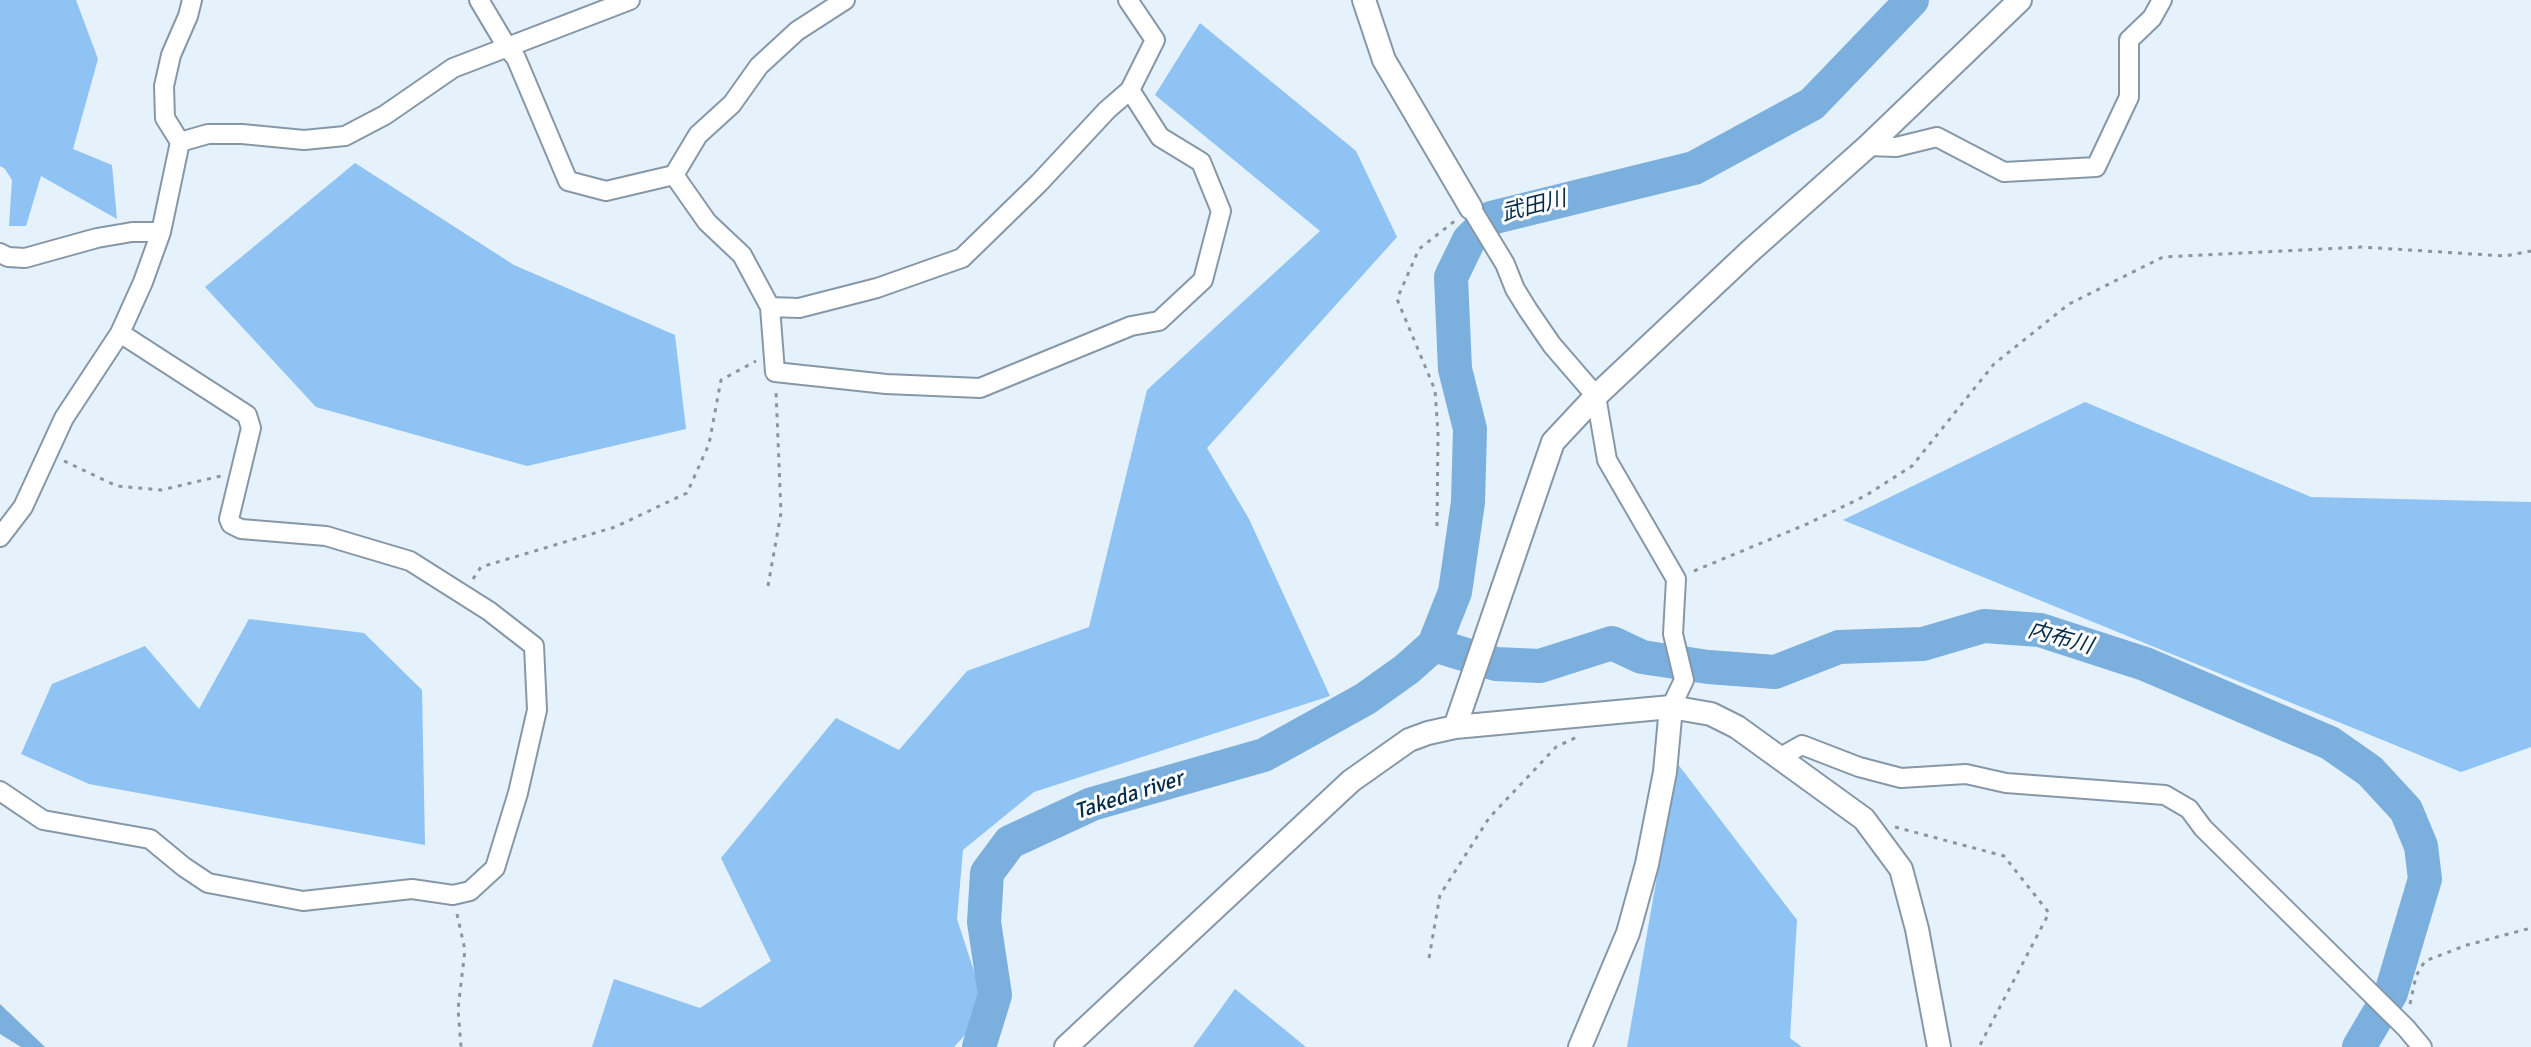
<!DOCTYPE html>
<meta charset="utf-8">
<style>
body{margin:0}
canvas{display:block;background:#e5f1fb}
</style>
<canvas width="2531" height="1047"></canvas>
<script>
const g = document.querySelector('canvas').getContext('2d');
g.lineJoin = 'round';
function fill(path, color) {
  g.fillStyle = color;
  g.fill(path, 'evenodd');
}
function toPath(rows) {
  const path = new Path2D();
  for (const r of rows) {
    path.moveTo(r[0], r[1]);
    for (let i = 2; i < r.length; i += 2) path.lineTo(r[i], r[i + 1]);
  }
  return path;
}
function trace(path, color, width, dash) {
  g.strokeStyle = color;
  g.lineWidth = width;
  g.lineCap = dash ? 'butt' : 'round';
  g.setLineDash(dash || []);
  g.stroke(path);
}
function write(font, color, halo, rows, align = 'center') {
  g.font = font + ' Signika,"Noto Sans JP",sans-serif';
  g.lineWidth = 6;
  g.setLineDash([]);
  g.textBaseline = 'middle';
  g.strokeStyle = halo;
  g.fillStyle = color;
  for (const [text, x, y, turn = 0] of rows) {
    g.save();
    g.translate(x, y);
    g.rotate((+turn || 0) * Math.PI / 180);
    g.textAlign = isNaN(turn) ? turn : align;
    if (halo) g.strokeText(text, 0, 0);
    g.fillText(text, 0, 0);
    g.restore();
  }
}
const forest = toPath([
 [0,0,76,0,98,59,73,149,112,165,117,219,41,176,26,226,9,226,12,180,5,169,0,166],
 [1200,23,1356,151,1397,237,1207,448,1249,519,1330,696,1034,792,963,850,957,919,987,1011,954,1047,592,1047,614,979,700,1008,771,961,721,858,836,718,899,750,967,671,1089,627,1147,390,1320,231,1155,95],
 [355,163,514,265,675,335,686,429,527,466,316,407,205,287],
 [2085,402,2311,497,2531,502,2531,747,2461,772,1843,520],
 [249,619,364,633,422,690,425,845,89,784,21,754,52,684,145,646,199,709],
 [1677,763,1797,920,1790,1038,1802,1047,1627,1047],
 [1235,989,1306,1047,1193,1047]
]);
const water = toPath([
 [0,1004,45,1047,21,1047,0,1034]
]);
const river = toPath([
 [1434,645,1496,664,1540,666,1612,643,1642,657,1708,667,1775,672,1839,647,1923,644,1984,626,2040,630,2145,664,2330,743,2370,771,2406,810,2421,846,2425,879,2391,993,2359,1047],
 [979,1047,995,995,984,922,987,873,1010,842,1092,804,1264,755,1365,699,1407,669,1434,645,1455,592,1468,502,1470,429,1455,369,1451,277,1469,240,1491,218,1694,168,1812,104,1912,0]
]);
const path = toPath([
 [64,461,117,486,161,490,221,476],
 [1437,526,1438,433,1435,390,1397,299,1419,249,1456,220],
 [1694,571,1807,524,1865,496,1912,466,1994,364,2069,304,2163,257,2361,247,2505,256,2531,251],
 [473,579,481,567,615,527,687,493,709,444,721,380,756,361],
 [768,586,781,513,776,391],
 [1895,827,2004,856,2049,913,1979,1047],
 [457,914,465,950,458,1009,461,1047],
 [1429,958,1440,895,1489,818,1556,747,1577,737],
 [2410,1004,2416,976,2425,961,2467,945,2531,928]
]);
const minor = toPath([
 [479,0,507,47,516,58,568,181,606,191,674,175,698,135,732,104,759,66,797,31,845,0],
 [180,142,208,134,242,134,304,140,345,136,385,115,453,68,630,0],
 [1868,146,1896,147,1937,137,2004,172,2096,167,2129,97,2129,40,2152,18,2162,0],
 [674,175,707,222,742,255,770,307,775,372,886,384,980,388,1131,326,1159,321,1203,280,1221,211,1201,162,1160,137,1130,90,1155,40,1128,0],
 [1471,208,1505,264,1515,289,1528,310,1552,345,1596,396,1607,460,1676,579,1673,634,1684,680,1671,707],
 [0,253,8,257,25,258,97,238,132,232,161,232],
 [770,307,799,308,877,288,962,258,1039,183,1107,110,1130,90],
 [0,537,23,507,64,418,120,333,143,282,161,232,180,142,165,118,164,86,171,55,188,16,192,0],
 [1779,758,1802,745,1859,767,1901,778,1966,774,2006,783,2165,795,2189,809,2203,828,2406,1028,2422,1047],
 [0,791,43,820,150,839,184,867,208,883,303,901,412,889,453,895,470,891,495,868,518,793,537,710,534,646,489,611,410,561,326,536,241,529,231,524,229,519,251,428,247,415,120,333]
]);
const tertiary = toPath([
 [1364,0,1384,60,1471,208],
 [1455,727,1553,442,1596,396,1748,253,1868,146,2020,0],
 [1066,1047,1351,781,1409,740,1428,733,1455,727,1671,707,1711,714,1737,727,1864,819,1901,869,1917,929,1939,1047],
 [1580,1047,1628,933,1647,864,1665,772,1671,707]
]);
const waterNames = [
 ["武田川",1534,207,-14],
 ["内布川",2060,639,15],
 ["Takeda river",1129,796,-18]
];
fill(forest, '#8fc3f3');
fill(water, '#7bafdd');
trace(river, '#7bafdd', 34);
trace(minor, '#8698a8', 22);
trace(tertiary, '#8698a8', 26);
trace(path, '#8b959d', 3, [4, 6]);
trace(minor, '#fff', 18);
trace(tertiary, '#fff', 22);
write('italic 22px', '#022b49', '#fcfcfc', waterNames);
</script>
